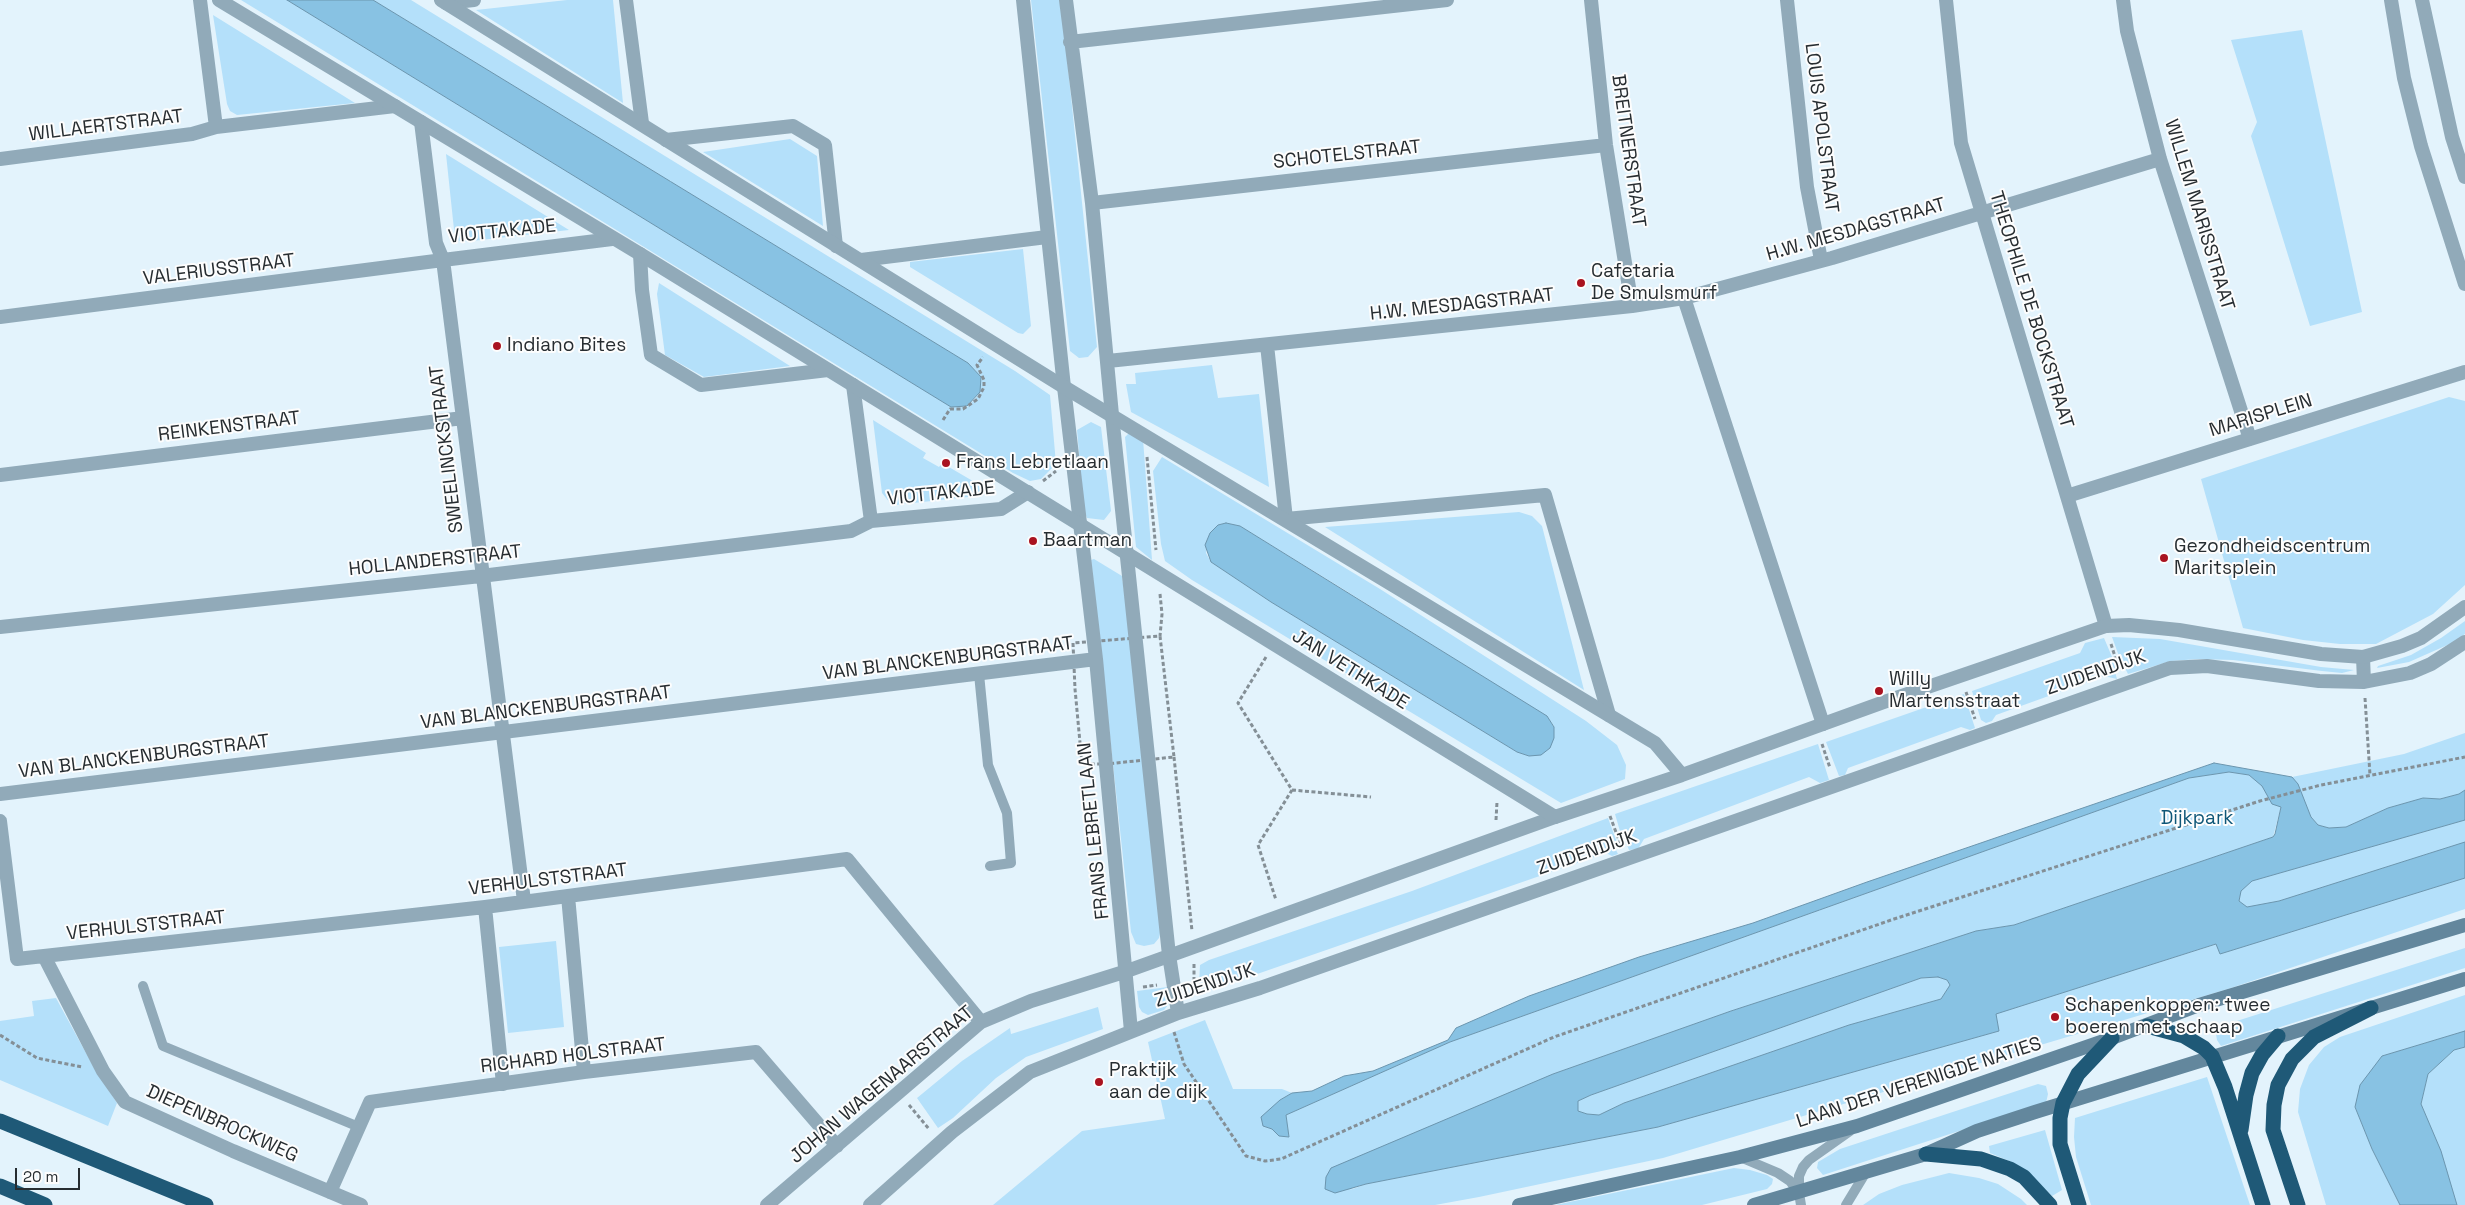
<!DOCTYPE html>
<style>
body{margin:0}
#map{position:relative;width:2465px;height:1205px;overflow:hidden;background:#e3f3fc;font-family:"Space Grotesk",sans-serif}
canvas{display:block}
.scale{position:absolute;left:15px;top:1168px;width:65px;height:22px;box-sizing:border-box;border:2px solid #272d31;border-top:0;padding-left:6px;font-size:15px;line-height:18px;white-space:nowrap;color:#272d31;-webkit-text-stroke:4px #fdfdfd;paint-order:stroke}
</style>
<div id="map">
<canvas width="2465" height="1205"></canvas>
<div class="scale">20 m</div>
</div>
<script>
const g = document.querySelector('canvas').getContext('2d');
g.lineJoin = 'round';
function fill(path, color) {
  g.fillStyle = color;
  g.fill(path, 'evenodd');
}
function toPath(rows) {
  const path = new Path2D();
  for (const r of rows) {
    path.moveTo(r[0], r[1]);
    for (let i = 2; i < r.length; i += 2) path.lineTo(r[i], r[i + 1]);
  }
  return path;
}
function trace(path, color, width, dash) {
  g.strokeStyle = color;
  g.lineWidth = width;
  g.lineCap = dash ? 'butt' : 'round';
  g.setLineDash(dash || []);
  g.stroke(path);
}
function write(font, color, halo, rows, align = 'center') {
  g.font = font + ' "Space Grotesk",sans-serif';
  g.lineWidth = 4;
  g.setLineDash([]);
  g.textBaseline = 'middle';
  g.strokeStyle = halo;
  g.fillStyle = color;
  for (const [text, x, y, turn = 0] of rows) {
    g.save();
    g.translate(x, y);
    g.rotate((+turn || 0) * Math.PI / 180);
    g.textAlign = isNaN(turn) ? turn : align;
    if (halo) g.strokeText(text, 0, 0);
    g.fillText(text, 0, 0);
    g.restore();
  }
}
const green = toPath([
 [241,0,287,0,951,407,967,407,974,400,980,392,981,377,968,363,373,0,411,0,1015,371,1050,395,1056,464,1041,479,1030,481,1013,473],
 [567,0,613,0,623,103,476,10],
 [1031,0,1061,0,1097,347,1088,357,1079,358,1070,351],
 [213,15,355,103,237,115,230,111,227,104],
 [2302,30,2362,312,2310,326,2251,136,2257,122,2231,40],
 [790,139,817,156,823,226,703,152],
 [446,154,569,230,463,242,455,239],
 [1023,249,1031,326,1023,334,1018,333,910,267,910,262],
 [659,283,790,366,704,377,665,355,657,294],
 [1212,365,1218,398,1259,394,1269,487,1131,412,1126,384,1136,384,1135,373],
 [2449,397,2465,401,2465,585,2433,614,2376,644,2340,644,2303,640,2243,628,2201,479],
 [873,420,926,453,923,458,939,467,942,463,995,494,895,505,890,503,882,493],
 [1091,422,1101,427,1111,511,1104,520,1087,518,1084,511,1077,430],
 [1130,432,1143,439,1152,560,1136,547,1125,437],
 [1162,457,1380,589,1586,721,1617,745,1626,765,1625,779,1561,803,1192,580,1165,561,1161,544,1153,471],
 [1226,523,1240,526,1343,589,1546,716,1554,726,1529,756,1517,752,1271,602,1211,562,1206,553,1210,533,1218,525],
 [1519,512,1532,516,1542,526,1584,690,1325,527],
 [1094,559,1122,576,1129,627,1161,929,1159,938,1154,944,1144,946,1136,944,1131,932,1091,560],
 [2465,621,2465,634,2452,643,2409,662,2377,668,2378,666,2411,655,2441,638],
 [2112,637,2160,639,2321,667,2354,670,2342,673,2322,671,2233,660,2198,659,2171,661,2128,674,2126,670,2124,670],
 [2104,638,2118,671,2115,672,2117,679,2104,676,1996,715,1992,721,1986,723,1981,720,1972,691,2080,653,2085,643],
 [1964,694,1975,728,1970,730,1961,727,1848,768,1845,775,1839,776,1826,742],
 [2465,733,2465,790,2459,794,2439,799,2423,798,2388,808,2346,827,2329,828,2318,825,2311,817,2292,777,2404,754],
 [1818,744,1829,780,1820,783,1809,777,1644,839,1638,849,1629,850,1627,845,1624,845,1615,814],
 [2229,772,2249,775,2262,785,2281,807,2273,837,2014,925,1976,931,1731,1011,1553,1074,1350,1190,1366,1184,1658,1127,1999,1031,1995,1014,2217,944,2220,954,2465,878,2465,909,2231,988,1663,1158,1479,1197,1435,1205,993,1205,1082,1131,1165,1119,1148,1042,1205,1020,1233,1089,1282,1089,1292,1093,1280,1100,1271,1110,1263,1126,1272,1129,1279,1136,1289,1137,1286,1115,1450,1042,2189,778],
 [1608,818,1619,848,1616,850,1618,854,1612,856,1606,853,1211,990,1204,990,1199,985,1200,965,1209,960,1412,891],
 [2465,820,2465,842,2279,901,2247,908,2239,901,2240,891,2252,881],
 [556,941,564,1027,508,1033,499,947],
 [2465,948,2465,968,2221,1046,2217,1040,2216,1034,2218,1027],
 [1938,977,1947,980,1950,985,1941,999,1849,1025,1624,1103,1599,1115,1587,1114,1578,1111,1578,1101,1591,1095,1921,978],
 [1168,987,1169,1004,1164,1010,1148,1015,1142,1012,1139,1007,1137,991],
 [2465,995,2465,1031,2382,1056,2355,1107,2372,1149,2400,1205,2326,1205,2298,1112,2300,1089,2309,1065,2324,1047,2340,1037],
 [56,998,92,1064,117,1103,108,1126,0,1080,0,1021,34,1016,32,1001],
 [1098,1007,1103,1029,1026,1057,996,1078,953,1118,938,1128,917,1098,962,1061,1010,1028,1011,1034],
 [2465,1047,2465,1205,2457,1205,2421,1104,2428,1074,2454,1050],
 [2207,1077,2250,1205,2091,1205,2076,1157,2074,1137,2075,1118],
 [2038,1084,2046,1086,2048,1094,2046,1103,1823,1175,1817,1168,1818,1162,1840,1149],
 [2045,1130,2062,1190,2052,1196,2034,1178,2009,1161,1990,1153,1989,1146],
 [1734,1168,1750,1170,1767,1175,1773,1179,1772,1184,1767,1189,1702,1205,1555,1205],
 [1949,1173,1979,1178,1998,1184,2021,1199,2027,1205,1863,1205,1879,1194,1902,1185]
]);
const water = toPath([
 [287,0,373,0,968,363,981,377,980,392,967,406,951,407,287,0],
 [1226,523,1240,526,1547,716,1554,727,1554,738,1550,748,1541,755,1529,756,1517,752,1271,602,1211,562,1205,545,1210,533,1218,525,1226,523],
 [2214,763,2292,777,2298,784,2311,817,2318,825,2329,828,2346,827,2388,808,2423,798,2440,799,2459,794,2465,790,2465,820,2252,881,2241,891,2239,901,2247,907,2279,901,2465,842,2465,878,2220,954,2216,944,1996,1014,1999,1031,1658,1127,1366,1184,1335,1193,1325,1189,1326,1177,1331,1168,1553,1074,1731,1011,1976,931,2014,925,2273,837,2275,834,2281,807,2272,804,2262,786,2249,775,2229,772,2189,778,1450,1042,1286,1115,1289,1137,1279,1136,1272,1129,1263,1126,1261,1117,1280,1100,1292,1093,1312,1091,1344,1076,1373,1071,1448,1040,1456,1028,1529,996,1639,957,1753,923,1867,882,2214,763],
 [1938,977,1947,980,1950,985,1941,999,1849,1025,1624,1103,1599,1115,1587,1114,1578,1111,1578,1101,1591,1095,1921,978,1938,977],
 [2465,1031,2465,1047,2454,1050,2428,1074,2421,1104,2441,1151,2457,1205,2400,1205,2372,1149,2355,1107,2360,1085,2382,1056,2465,1031]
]);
const path = toPath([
 [943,420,950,409,963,409,978,399,984,387,984,380,977,365,983,357],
 [1147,457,1156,550],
 [1043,481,1056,471],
 [1160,594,1162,614,1160,636],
 [1160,636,1174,757,1106,764,1082,764,1075,689,1073,643,1160,636],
 [2111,644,2119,669],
 [1266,657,1238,703,1292,790,1258,845,1276,900],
 [1966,692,1975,719],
 [2365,698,2370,775],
 [1822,744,1830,768],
 [1174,757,1192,931],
 [1292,790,1371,797],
 [1610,816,1620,843],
 [1496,820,1497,802],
 [1194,964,1194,991],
 [1143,987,1157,985],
 [1174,1032,1184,1064,1246,1156,1265,1161,1281,1159,1554,1037,1894,919,2260,801,2321,785,2465,757],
 [0,1035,37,1058,82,1067],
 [909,1105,929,1129]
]);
const service = toPath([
 [979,674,988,765,1007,813,1011,863,990,866],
 [143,986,163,1046,359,1127],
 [1740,1157,1778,1173,1790,1181,1799,1193],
 [1801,1205,1799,1193,1799,1176,1803,1167,1809,1160,1850,1131],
 [1846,1205,1866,1172]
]);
const minor = toPath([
 [200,0,216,127],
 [626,0,642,123],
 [1023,0,1064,387,1096,659,1131,1031],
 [1066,0,1092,203,1112,415,1169,955,1178,1013],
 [1591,0,1606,145,1632,306],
 [1787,0,1807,187,1821,260],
 [1946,0,1961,143,2106,626],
 [2123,0,2127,31,2160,159,2250,439],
 [2391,0,2404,78,2421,146,2465,284],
 [2422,0,2452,137,2465,177],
 [446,3,474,0],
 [1070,42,1447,0],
 [421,122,436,243,443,260,612,239],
 [666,140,793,126,825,145,836,246],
 [0,159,192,134,216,127,395,106],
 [1092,203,1606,145],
 [640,254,642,290,651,355,701,385,828,370],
 [861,260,1047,237],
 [1684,298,1823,724],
 [0,317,443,260,524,901],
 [1267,345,1286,519,1545,495,1609,715],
 [1108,361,1632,306,1684,298,1832,258,2160,159],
 [853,385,871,521],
 [0,475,463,418],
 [2067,496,2465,372],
 [0,627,481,576,851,531,871,521,1001,509,1028,492],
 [2363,657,2364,682],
 [0,794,1096,659],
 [0,821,17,959,485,907,847,859,981,1022],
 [568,896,584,1072],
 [485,907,503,1084],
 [44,956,103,1071,125,1102,233,1151,361,1205],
 [330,1192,370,1102,584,1072,756,1052,837,1146],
 [767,1205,981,1022,1031,1001,1127,971,1555,817],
 [870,1205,952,1132,1030,1072,1178,1013,1260,988,2170,668,2207,666,2319,681,2364,682,2410,673,2431,664,2465,642]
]);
const tertiary = toPath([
 [219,0,640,254,1555,817,1682,775,1884,702,2106,626,2129,625,2179,630,2321,654,2363,657,2402,646,2421,638,2465,607],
 [441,0,1064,387,1655,743,1682,775]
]);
const secondary = toPath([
 [1519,1205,1740,1157,1857,1126,2112,1038,2199,1005,2465,925],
 [1754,1205,1926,1154,1977,1131,2035,1112,2465,979]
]);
const motorway = toPath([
 [2147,1026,2184,1036,2204,1048,2212,1056,2225,1087,2263,1205],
 [0,1121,206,1205],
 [2241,1130,2246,1095,2252,1073,2262,1055,2278,1036],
 [1926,1154,1981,1159,2010,1169,2024,1177,2050,1205],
 [0,1186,45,1205],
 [2079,1205,2060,1144,2060,1118,2063,1103,2078,1074,2112,1038],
 [2298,1205,2273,1130,2274,1105,2278,1085,2292,1059,2314,1037,2371,1008]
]);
const markers = [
 [1581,283,5,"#a91320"],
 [497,346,5,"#a91320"],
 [946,463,5,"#a91320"],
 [1033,541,5,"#a91320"],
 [2164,558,5,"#a91320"],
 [1879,691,5,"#a91320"],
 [2055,1017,5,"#a91320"],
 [1099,1082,5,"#a91320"]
];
const streetNames = [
 ["WILLAERTSTRAAT",106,126,-7],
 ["LOUIS APOLSTRAAT",1821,128,83],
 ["BREITNERSTRAAT",1628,151,82],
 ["SCHOTELSTRAAT",1347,155,-6],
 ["WILLEM MARISSTRAAT",2199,215,73],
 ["H.W. MESDAGSTRAAT",1856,230,-16],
 ["VIOTTAKADE",502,232,-6],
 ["VALERIUSSTRAAT",219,270,-7],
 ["H.W. MESDAGSTRAAT",1462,305,-6],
 ["THEOPHILE DE BOCKSTRAAT",2031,310,73],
 ["MARISPLEIN",2261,416,-17],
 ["REINKENSTRAAT",229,427,-7],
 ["SWEELINCKSTRAAT",447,449,-97],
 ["VIOTTAKADE",941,494,-6],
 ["HOLLANDERSTRAAT",435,561,-6],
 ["VAN BLANCKENBURGSTRAAT",948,659,-7],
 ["JAN VETHKADE",1350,670,32],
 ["ZUIDENDIJK",2096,673,-19],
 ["VAN BLANCKENBURGSTRAAT",546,708,-7],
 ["VAN BLANCKENBURGSTRAAT",144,757,-7],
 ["FRANS LEBRETLAAN",1094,831,-96],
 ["ZUIDENDIJK",1587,853,-19],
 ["VERHULSTSTRAAT",548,880,-7],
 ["VERHULSTSTRAAT",146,926,-6],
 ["ZUIDENDIJK",1205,986,-18],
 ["RICHARD HOLSTRAAT",573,1056,-7],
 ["LAAN DER VERENIGDE NATIES",1919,1083,-18],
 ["JOHAN WAGENAARSTRAAT",882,1085,-40],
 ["DIEPENBROCKWEG",222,1124,24]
];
const poiNames = [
 ["Cafetaria",1591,272],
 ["De Smulsmurf",1591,294],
 ["Indiano Bites",507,346],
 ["Frans Lebretlaan",956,463],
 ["Baartman",1043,541],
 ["Gezondheidscentrum",2174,547],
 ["Maritsplein",2174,569],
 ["Willy",1889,680],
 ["Martensstraat",1889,702],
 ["Schapenkoppen: twee",2065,1006],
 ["boeren met schaap",2065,1028],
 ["Praktijk",1109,1071],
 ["aan de dijk",1109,1093]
];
const parkNames = [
 ["Dijkpark",2197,819]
];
fill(green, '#b4e0fa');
fill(water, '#88c2e3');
trace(water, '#6b95ae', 1);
trace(path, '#848f96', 3, [4, 2.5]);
trace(service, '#91aab9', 10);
trace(minor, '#91aab9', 14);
trace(tertiary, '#91aab9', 14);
trace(secondary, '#63879d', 14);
trace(motorway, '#1f5977', 15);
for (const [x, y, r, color] of markers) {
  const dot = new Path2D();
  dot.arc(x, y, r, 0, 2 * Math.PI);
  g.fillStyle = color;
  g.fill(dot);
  trace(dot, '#fdfdfd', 2);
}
write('19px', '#272d31', '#fdfdfd', streetNames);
write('19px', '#272d31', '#fdfdfd', poiNames, 'left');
write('19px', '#0f5778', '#fdfdfd', parkNames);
</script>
